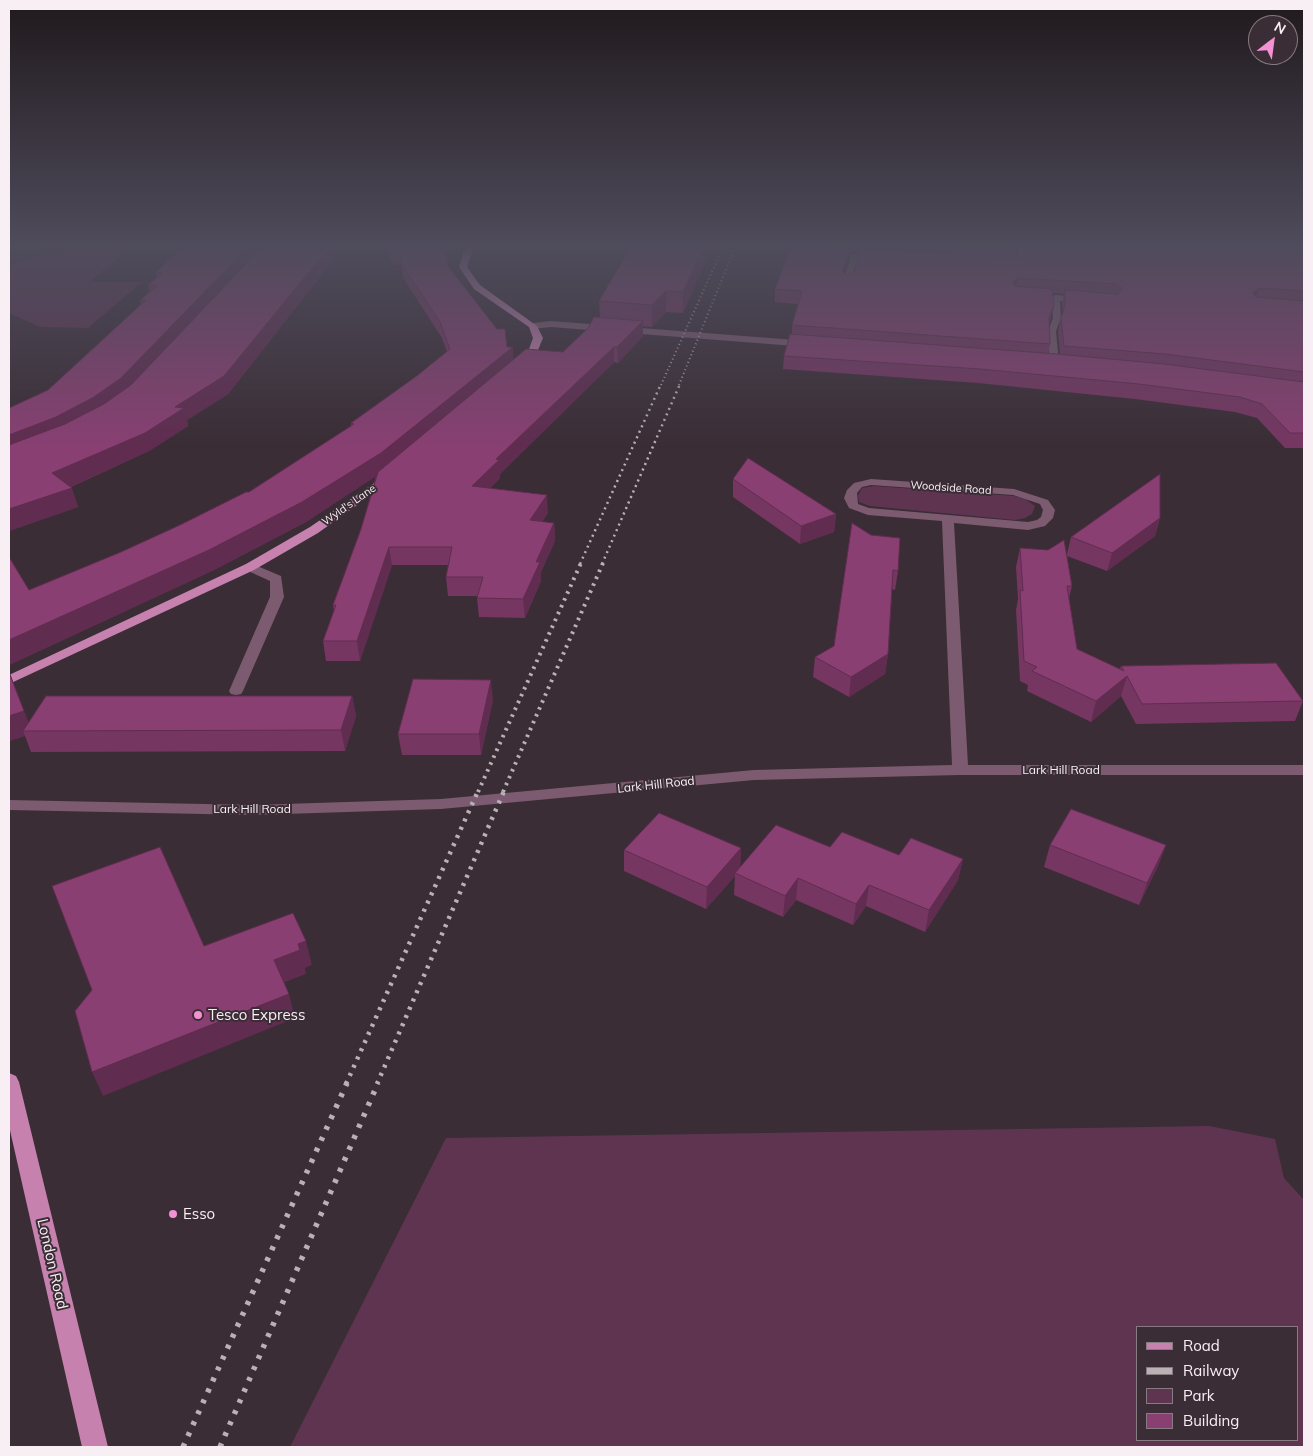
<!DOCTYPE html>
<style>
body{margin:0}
#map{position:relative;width:1313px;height:1456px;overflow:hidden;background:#3a2d35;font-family:Mulish,sans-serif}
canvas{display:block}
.frame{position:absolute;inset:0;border:10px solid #f8eff4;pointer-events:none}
.legend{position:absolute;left:1136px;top:1326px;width:162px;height:115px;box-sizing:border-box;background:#3a2d35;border:1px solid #867b81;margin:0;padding:6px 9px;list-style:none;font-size:15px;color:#f8eff4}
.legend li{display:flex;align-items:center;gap:10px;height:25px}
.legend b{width:25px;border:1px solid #867b81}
.north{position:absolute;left:1248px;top:15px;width:50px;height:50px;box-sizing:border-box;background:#3a2d35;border:1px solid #867b81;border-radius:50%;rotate:30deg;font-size:14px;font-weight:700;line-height:20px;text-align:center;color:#f8eff4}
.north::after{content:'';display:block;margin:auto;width:18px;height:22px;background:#f491d3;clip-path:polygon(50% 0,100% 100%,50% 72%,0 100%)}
</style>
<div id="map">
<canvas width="1313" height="1456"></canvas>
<div class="frame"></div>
<ul class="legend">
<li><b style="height:6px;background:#c681ae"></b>Road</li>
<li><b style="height:6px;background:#bab0b6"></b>Railway</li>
<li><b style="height:14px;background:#5f3451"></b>Park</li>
<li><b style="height:14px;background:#893f72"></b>Building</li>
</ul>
<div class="north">N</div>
</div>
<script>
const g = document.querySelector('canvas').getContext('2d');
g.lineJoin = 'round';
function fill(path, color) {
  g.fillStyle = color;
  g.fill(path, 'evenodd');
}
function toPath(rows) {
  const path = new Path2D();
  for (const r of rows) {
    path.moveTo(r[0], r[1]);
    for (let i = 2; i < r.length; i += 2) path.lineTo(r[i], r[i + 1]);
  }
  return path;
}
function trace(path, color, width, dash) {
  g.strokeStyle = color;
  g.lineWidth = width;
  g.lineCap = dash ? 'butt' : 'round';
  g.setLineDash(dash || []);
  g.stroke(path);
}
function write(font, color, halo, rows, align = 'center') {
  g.font = font + ' Mulish,sans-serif';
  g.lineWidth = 4;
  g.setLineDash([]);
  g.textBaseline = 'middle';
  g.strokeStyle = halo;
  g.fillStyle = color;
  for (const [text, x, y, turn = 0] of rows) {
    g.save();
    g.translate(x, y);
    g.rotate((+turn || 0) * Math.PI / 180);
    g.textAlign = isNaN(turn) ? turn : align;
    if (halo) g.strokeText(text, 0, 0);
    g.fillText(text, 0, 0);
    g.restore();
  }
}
const green = toPath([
 [74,245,135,245,89,282,142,282,88,328,40,327,9,313,9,265],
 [874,486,1014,496,1025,499,1035,506,1032,514,1025,518,1015,520,870,506,859,502,858,496,862,488],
 [1209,1126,1275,1139,1284,1178,1304,1200,1304,1447,290,1447,446,1138],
 [1137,1327,1297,1327,1297,1440,1137,1440]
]);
const minor = toPath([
 [1017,245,1025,245,1027,263,1023,265,1008,267,1008,263,1019,261,1017,245],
 [851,254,878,256,882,258,878,260,857,259,851,284,847,286,843,284,851,254],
 [1055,295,1083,297,1087,300,1083,303,1060,301,1061,318,1056,331,1059,363,1054,366,1049,363,1048,331,1053,318,1051,298,1055,295],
 [551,321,808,341,813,344,808,347,551,327,533,329,529,326,533,323,551,321],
 [871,479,1014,489,1048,500,1055,510,1053,518,1045,526,1028,530,954,523,968,765,1304,765,1304,775,960,775,754,780,441,809,253,815,9,810,9,800,253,805,441,799,754,770,952,765,942,521,868,515,849,508,844,498,847,490,854,483,871,479],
 [871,485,1013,495,1040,504,1043,510,1041,517,1037,520,1028,522,869,508,858,504,857,493,862,487,871,485],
 [250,563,281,576,284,597,243,691,241,694,236,695,231,694,229,691,270,597,270,581,246,570,244,567,246,564,250,563]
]);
const major = toPath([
 [466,245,474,245,467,267,480,285,537,326,543,338,538,350,524,366,518,366,516,364,529,349,533,338,529,327,474,289,459,267,466,245],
 [389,473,395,476,393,478,371,495,318,533,254,570,9,684,9,675,246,564,310,527,389,473],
 [9,1073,16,1076,19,1082,108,1447,82,1447,9,1126,9,1073]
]);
const railFar4 = toPath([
 [661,385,724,245],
 [679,385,736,245]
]);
const railFar3 = toPath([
 [580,564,661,384],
 [602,564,680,384]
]);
const railFar2 = toPath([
 [478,792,581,563],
 [503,792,603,563]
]);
const railFar1 = toPath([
 [346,1084,478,791],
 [377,1084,504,791]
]);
const rail = toPath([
 [183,1447,347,1083],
 [220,1447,378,1083]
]);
const wall = toPath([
 [187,245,345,245,228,394,187,420,188,426,149,451,71,487,78,507,9,531,48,390,141,304,140,300,149,292,148,285,157,277,156,272],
 [382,245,448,245,446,248,446,255,448,266,507,347,514,360,563,352,600,318,599,301,632,245,713,245,683,313,666,312,652,327,643,326,643,336,618,363,614,362,500,474,500,478,490,488,548,513,542,522,554,523,555,541,541,572,541,581,525,618,479,617,477,598,478,596,448,596,446,577,448,565,392,565,360,661,326,661,323,641,334,611,333,605,361,529,376,476,306,522,214,570,9,665,9,557,29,590,121,552,180,525,249,492,351,426,351,423,418,375,447,352,442,338,403,278,401,264,394,265],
 [792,245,1018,245,1019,249,1017,257,1020,257,1028,252,1027,245,1304,245,1304,448,1285,448,1257,418,1235,412,1135,399,978,383,783,369,784,356,792,334,792,325,798,304,775,302,775,289],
 [854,252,859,252,854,272,847,275,844,273,849,254],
 [1052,293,1064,294,1062,303,1063,313,1061,318,1058,331,1060,354,1048,353,1050,344,1049,324,1051,318,1054,305],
 [733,479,836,514,834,532,800,544,733,497],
 [1160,518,1155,536,1107,571,1067,556,1072,586,1069,598,1077,649,1120,669,1121,666,1303,701,1295,721,1136,724,1121,696,1091,722,1027,691,1028,685,1020,681,1016,610,1018,599,1016,567,1020,548,1067,554,1071,537],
 [852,523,898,571,895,590,892,589,888,654,885,674,849,697,813,677,815,657,834,646],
 [9,672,28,723,352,696,356,716,345,751,31,752,25,736,9,741],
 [493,700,481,755,402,755,398,734],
 [1050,845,1166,845,1158,866,1139,905,1044,867],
 [830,847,899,855,963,859,958,880,925,932,866,906,853,925,796,900,783,917,734,895,735,876,706,909,624,871,624,850,741,848,740,867]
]);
const shadedWall = toPath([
 [250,245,267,245,126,396,9,456,9,435],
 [331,245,345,245,228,394,187,420,188,426,149,451,61,491,72,488,78,507,9,531,9,509,52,473,175,407],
 [444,245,448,245,446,248,446,264],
 [704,245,713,245,683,313,683,292],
 [850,245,855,245,854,252,849,254,841,284,842,271],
 [1018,278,1016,290,1013,281],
 [1259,288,1255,301,1253,293],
 [666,291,666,312,652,327,652,305],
 [1054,305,1051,318,1046,331,1049,318],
 [643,321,643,336,618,363,617,347],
 [513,347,514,364,384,471,306,522,214,570,9,665,9,640],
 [614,347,614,362,500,474,500,478,474,503,472,486,496,459],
 [547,495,548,513,531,539,530,520],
 [836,514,834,532,800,544,801,526],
 [1160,518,1155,536,1107,571,1112,553],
 [554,523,555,541,541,572,541,581,525,618,523,599,536,562],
 [389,547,392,565,360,661,357,641],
 [888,654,885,674,849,697,851,677],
 [9,672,32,731,23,731,25,736,9,741],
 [1127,676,1121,696,1091,722,1096,701],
 [491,680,493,700,481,755,479,734],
 [352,696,356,716,345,751,341,730],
 [1166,845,1158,866,1139,905,1147,883],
 [741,848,740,870,735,873,735,876,706,909,707,887],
 [963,859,958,880,925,932,929,910],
 [798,878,796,900,783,917,785,896],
 [869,885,866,906,853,925,856,904],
 [306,941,312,965,305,968,306,974,280,984,274,960,298,944],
 [289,994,295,1018,103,1096,92,1072]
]);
const building = toPath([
 [187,245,250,245,121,378,94,397,56,417,9,435,9,408,48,390,146,300,140,300,157,286,148,285,162,273,156,272,187,245],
 [264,245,331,245,224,376,175,407,184,408,145,433,52,473,72,488,9,509,9,445,65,424,104,404,131,385,264,245],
 [389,245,444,245,444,249,448,266,497,329,505,329,507,347,513,347,381,453,302,502,209,550,9,640,9,557,29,590,121,552,180,525,246,492,249,492,354,424,351,423,418,375,450,349,440,322,401,263,399,250,393,250,389,245],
 [632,245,704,245,683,292,666,291,652,305,599,301,632,245],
 [792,245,850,245,842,271,847,275,854,272,860,249,1020,257,1031,251,1030,245,1304,245,1304,291,1259,288,1253,293,1256,297,1304,301,1304,372,1165,354,1064,346,1061,318,1065,305,1065,290,1117,294,1123,289,1117,284,1018,278,1013,281,1015,286,1052,289,1054,305,1049,318,1050,344,792,325,802,291,775,289,792,245],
 [937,245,1018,245,1019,249,937,245],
 [594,317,643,321,617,347,614,347,496,459,499,460,472,486,547,495,530,520,554,523,536,562,540,562,523,599,477,598,483,577,446,577,452,547,389,547,357,641,323,641,336,605,333,605,361,529,378,472,526,349,563,352,588,328,594,317],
 [790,334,1057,354,1164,364,1304,382,1304,433,1290,433,1262,404,1240,397,1139,384,980,369,784,356,790,334],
 [748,458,836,514,801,526,733,479,748,458],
 [1160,474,1160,518,1112,553,1071,537,1160,474],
 [852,523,871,535,900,538,898,571,893,570,888,654,851,677,815,657,834,646,852,523],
 [1064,540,1072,586,1067,586,1077,649,1124,671,1121,666,1276,663,1303,701,1142,704,1127,676,1096,701,1032,671,1037,667,1024,661,1020,590,1023,591,1020,548,1048,550,1064,540],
 [9,672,24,711,9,716,9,672],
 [413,679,491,680,479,734,398,734,413,679],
 [46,696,352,696,341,730,23,731,46,696],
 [1071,809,1166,845,1147,883,1050,845,1071,809],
 [659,813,741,848,707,887,624,850,659,813],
 [776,825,830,847,842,832,899,855,911,838,963,859,929,910,869,885,856,904,798,878,785,896,735,873,776,825],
 [160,847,204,946,293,913,306,941,298,944,300,950,274,960,289,994,92,1072,75,1011,92,990,52,886,160,847]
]);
const markers = [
 [198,1015,5,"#f491d3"],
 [173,1214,5,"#f491d3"]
];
const farStreetnames = [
 ["Woodside Road",951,488,4],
 ["Wyld's Lane",349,505,-35]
];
const streetNames = [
 ["Lark Hill Road",1061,770],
 ["Lark Hill Road",656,785,-6],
 ["Lark Hill Road",252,809]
];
const nearPoinames = [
 ["Tesco Express",208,1015],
 ["Esso",183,1214]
];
const nearStreetnames = [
 ["London Road",52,1264,77]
];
fill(green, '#5f3451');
fill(minor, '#7c5b70');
fill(major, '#c681ae');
trace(railFar4, '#bab0b6', 2, [1, 3]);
trace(railFar3, '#bab0b6', 2.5, [2, 4]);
trace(railFar2, '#bab0b6', 4, [2.5, 5]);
trace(railFar1, '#bab0b6', 4.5, [3, 6]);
trace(rail, '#bab0b6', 5.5, [4, 8]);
fill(wall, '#763662');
fill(shadedWall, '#602c50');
fill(building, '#893f72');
trace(building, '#602c50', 1);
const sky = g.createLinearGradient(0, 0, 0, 448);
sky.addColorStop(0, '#20191d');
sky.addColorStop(0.55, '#4f4c5c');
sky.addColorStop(1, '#4f4c5c00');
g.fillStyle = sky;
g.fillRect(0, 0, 1313, 448);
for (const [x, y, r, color] of markers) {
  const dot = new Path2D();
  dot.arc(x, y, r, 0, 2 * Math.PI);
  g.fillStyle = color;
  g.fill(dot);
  trace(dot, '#3a2d35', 2);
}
write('11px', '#f8eff4', '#3a2d35', farStreetnames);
write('12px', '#f8eff4', '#3a2d35', streetNames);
write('15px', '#f8eff4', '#3a2d35', nearPoinames, 'left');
write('15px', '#f8eff4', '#3a2d35', nearStreetnames);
</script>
